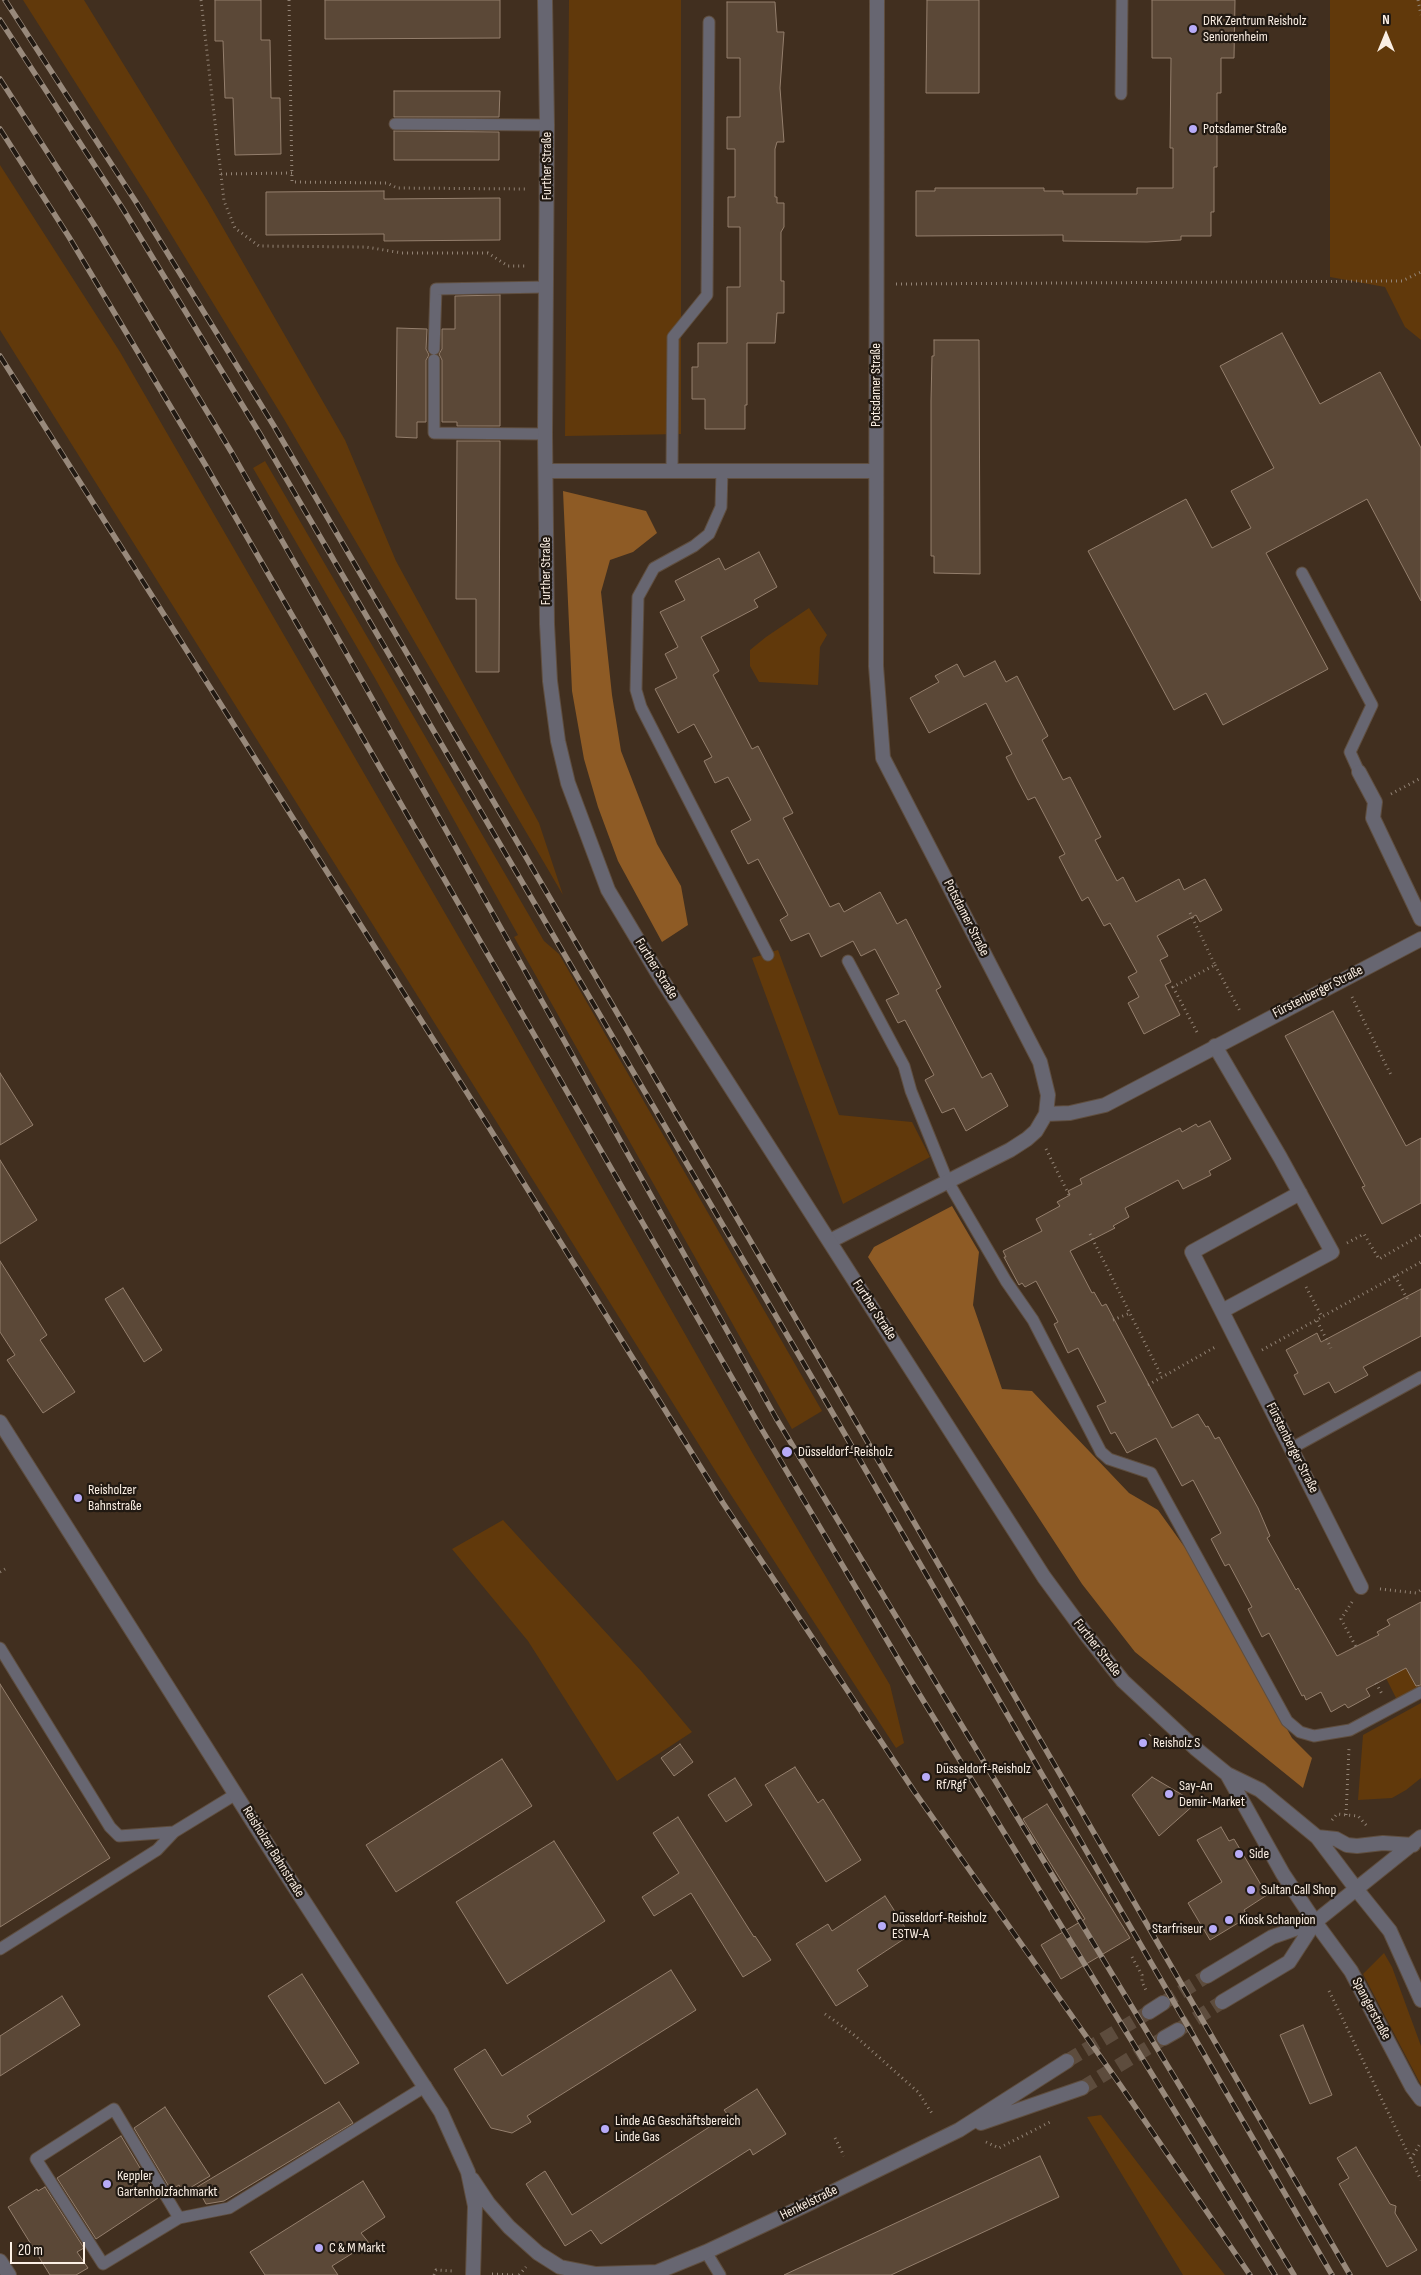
<!DOCTYPE html>
<meta charset="utf-8">
<style>
body{margin:0}
#map{position:relative;width:1421px;height:2275px;overflow:hidden;background:#412f1f;font-family:"Sofia Sans Condensed",sans-serif}
canvas{display:block}
.north{position:absolute;left:1361px;top:10px;width:50px;height:50px;-webkit-text-stroke:4px #211912;paint-order:stroke;rotate:0deg;font-size:14px;font-weight:700;line-height:20px;text-align:center;color:#fbefe4}
.north::after{content:'';display:block;margin:auto;width:18px;height:22px;background:#fbefe4;clip-path:polygon(50% 0,100% 100%,50% 72%,0 100%)}
.scale{position:absolute;left:10px;top:2242px;width:75px;height:22px;box-sizing:border-box;border:2px solid #fbefe4;border-top:0;padding-left:6px;font-size:15px;line-height:18px;white-space:nowrap;color:#fbefe4;-webkit-text-stroke:4px #211912;paint-order:stroke}
</style>
<div id="map">
<canvas width="1421" height="2275"></canvas>
<div class="north">N</div>
<div class="scale">20 m</div>
</div>
<script>
const g = document.querySelector('canvas').getContext('2d');
g.lineJoin = 'round';
function fill(path, color) {
  g.fillStyle = color;
  g.fill(path, 'evenodd');
}
function toPath(rows) {
  const path = new Path2D();
  for (const r of rows) {
    path.moveTo(r[0], r[1]);
    for (let i = 2; i < r.length; i += 2) path.lineTo(r[i], r[i + 1]);
  }
  return path;
}
function trace(path, color, width, dash) {
  g.strokeStyle = color;
  g.lineWidth = width;
  g.lineCap = dash ? 'butt' : 'round';
  g.setLineDash(dash || []);
  g.stroke(path);
}
function write(font, color, halo, rows, align = 'center') {
  g.font = font + ' "Sofia Sans Condensed",sans-serif';
  g.lineWidth = 4.5;
  g.setLineDash([]);
  g.textBaseline = 'middle';
  g.strokeStyle = halo;
  g.fillStyle = color;
  for (const [text, x, y, turn = 0] of rows) {
    g.save();
    g.translate(x, y);
    g.rotate((+turn || 0) * Math.PI / 180);
    g.textAlign = isNaN(turn) ? turn : align;
    if (halo) g.strokeText(text, 0, 0);
    g.fillText(text, 0, 0);
    g.restore();
  }
}
const green = toPath([
 [23,0,84,0,207,200,345,440,396,561,539,823,563,895,284,419,150,200],
 [569,0,681,0,681,434,565,436],
 [1330,0,1421,0,1421,340,1405,327,1385,287,1330,277],
 [0,165,120,352,508,1022,753,1454,890,1685,904,1743,896,1748,718,1475,0,330],
 [265,461,544,941,559,954,822,1411,792,1429,514,937,518,935,376,680,253,468],
 [809,608,827,635,820,647,818,685,759,682,750,666,750,650,766,637],
 [778,950,839,1115,912,1122,930,1157,843,1204,752,958],
 [503,1520,642,1672,692,1732,617,1781,528,1641,452,1549],
 [1405,1665,1421,1669,1421,1690,1398,1702,1386,1678],
 [1421,1703,1421,1778,1406,1790,1392,1798,1358,1800,1363,1735],
 [1384,1953,1392,1967,1421,2046,1421,2085,1363,1974],
 [1101,2115,1176,2213,1225,2275,1183,2275,1087,2117]
]);
const forest = toPath([
 [563,491,646,511,657,533,633,552,610,560,601,592,612,695,621,751,657,844,681,886,688,925,662,942,618,861,598,807,584,759,572,691],
 [952,1206,979,1252,973,1305,1002,1389,1032,1391,1129,1493,1158,1510,1191,1556,1292,1738,1312,1758,1303,1788,1135,1652,1082,1584,868,1257,874,1247]
]);
const building = toPath([
 [215,0,261,0,261,40,270,40,271,98,280,98,281,154,235,155,233,98,225,98,223,41,215,41,215,0],
 [325,0,500,0,500,38,325,39,325,0],
 [927,0,979,0,979,93,926,93,927,0],
 [1152,0,1235,0,1234,58,1221,58,1221,93,1217,93,1217,167,1214,167,1214,212,1211,212,1211,236,1181,236,1181,240,1147,242,1063,241,1063,235,916,236,916,191,935,191,935,188,1044,188,1044,191,1063,191,1063,194,1137,194,1137,188,1173,188,1173,148,1170,148,1171,58,1152,58,1152,0],
 [727,2,775,2,777,32,784,32,780,88,784,142,777,142,775,149,775,197,777,197,777,203,784,203,784,227,781,232,781,281,784,281,784,313,777,313,775,343,747,343,747,405,745,405,745,429,705,429,705,399,692,399,692,367,698,367,698,343,727,343,727,287,740,287,740,227,728,227,728,197,735,197,735,149,727,149,727,117,740,117,740,58,727,58,727,2],
 [394,91,500,91,499,117,394,117,394,91],
 [394,131,499,132,499,160,394,160,394,131],
 [384,191,384,199,500,198,500,240,384,241,384,234,266,235,266,192,384,191],
 [500,295,500,426,457,426,457,422,442,422,442,360,439,354,442,349,442,329,455,329,455,296,500,295],
 [397,328,427,329,426,349,429,355,426,360,426,422,417,422,417,438,396,437,397,328],
 [1282,333,1320,404,1380,372,1421,448,1421,601,1367,499,1266,553,1328,669,1223,725,1206,693,1174,710,1088,551,1186,499,1212,548,1251,528,1231,491,1274,468,1220,366,1282,333],
 [934,340,979,340,980,574,934,573,934,556,931,556,931,401,932,356,934,356,934,340],
 [457,441,500,441,499,672,476,672,476,599,456,599,457,441],
 [759,552,777,587,754,600,758,607,701,637,719,671,713,675,752,749,758,746,793,813,783,818,830,907,839,903,844,912,880,892,897,924,906,919,941,987,936,990,982,1078,991,1073,1008,1106,966,1131,954,1108,942,1113,925,1080,934,1075,905,1020,898,1023,886,1000,899,994,875,949,861,956,853,941,821,957,809,933,791,941,780,920,788,915,758,859,748,864,731,831,751,820,728,777,715,783,704,761,712,757,694,724,678,733,655,689,677,678,665,654,678,647,660,612,685,600,675,581,719,558,725,570,759,552],
 [995,661,1006,682,1017,676,1048,736,1042,740,1063,780,1070,777,1101,837,1095,840,1117,881,1123,877,1136,902,1179,879,1184,890,1205,879,1222,910,1200,922,1196,915,1157,936,1168,956,1160,960,1171,982,1165,985,1180,1015,1144,1034,1128,1003,1139,997,1128,977,1137,972,1110,923,1104,926,1088,897,1082,901,1059,857,1065,854,1035,797,1028,800,1017,779,1006,757,1012,754,986,703,929,733,910,698,939,682,935,676,957,664,964,677,995,661],
 [1333,1011,1406,1146,1421,1138,1421,1203,1382,1224,1362,1187,1365,1186,1285,1036,1333,1011],
 [0,1073,33,1125,0,1145,0,1073],
 [1210,1121,1231,1159,1209,1171,1211,1175,1183,1189,1178,1180,1125,1208,1129,1217,1113,1226,1115,1228,1070,1251,1092,1293,1094,1292,1102,1306,1106,1304,1172,1428,1198,1414,1206,1427,1208,1426,1215,1439,1219,1437,1258,1508,1270,1536,1267,1538,1296,1590,1298,1588,1337,1656,1379,1635,1377,1632,1390,1625,1387,1620,1421,1602,1421,1685,1416,1686,1406,1668,1366,1689,1370,1696,1348,1708,1345,1704,1331,1712,1321,1692,1306,1700,1304,1695,1302,1696,1269,1633,1262,1637,1248,1609,1252,1607,1229,1564,1225,1566,1211,1539,1221,1533,1193,1480,1182,1486,1156,1438,1127,1453,1115,1432,1111,1434,1097,1406,1106,1402,1078,1348,1068,1353,1054,1324,1058,1322,1036,1281,1025,1287,1022,1283,1019,1285,1004,1257,1006,1257,1003,1251,1042,1231,1036,1219,1060,1206,1057,1202,1070,1195,1068,1191,1082,1184,1080,1179,1180,1128,1182,1132,1196,1124,1198,1127,1210,1121],
 [0,1160,37,1220,0,1244,0,1160],
 [0,1261,47,1335,40,1340,75,1392,43,1413,7,1360,15,1355,0,1332,0,1261],
 [123,1288,162,1350,144,1362,105,1299,123,1288],
 [1421,1289,1421,1336,1363,1367,1368,1375,1335,1393,1329,1382,1304,1395,1294,1375,1298,1373,1286,1350,1317,1333,1321,1342,1421,1289],
 [0,1684,110,1858,0,1927,0,1684],
 [680,1744,693,1762,674,1776,661,1758,680,1744],
 [502,1759,532,1806,396,1892,366,1845,502,1759],
 [795,1767,818,1803,823,1799,861,1860,826,1882,765,1785,795,1767],
 [1152,1777,1196,1803,1159,1836,1132,1795,1152,1777],
 [735,1778,752,1805,726,1822,708,1795,735,1778],
 [1047,1804,1130,1938,1061,1979,1041,1945,1085,1919,1023,1819,1047,1804],
 [678,1817,754,1937,755,1936,771,1960,743,1977,691,1893,654,1916,642,1897,679,1873,653,1833,678,1817],
 [1221,1827,1229,1841,1234,1839,1267,1895,1244,1910,1248,1917,1210,1940,1188,1903,1222,1882,1197,1840,1221,1827],
 [554,1841,605,1921,507,1984,456,1902,554,1841],
 [885,1896,910,1935,857,1970,868,1986,836,2006,796,1944,828,1924,832,1931,885,1896],
 [671,1970,696,2010,527,2116,531,2122,512,2133,491,2128,454,2069,485,2049,502,2076,671,1970],
 [302,1974,359,2063,325,2084,268,1996,302,1974],
 [62,1996,80,2025,0,2076,0,2036,62,1996],
 [1303,2025,1332,2095,1310,2104,1280,2035,1303,2025],
 [757,2089,786,2134,753,2155,750,2149,601,2244,591,2230,565,2246,526,2184,545,2171,572,2215,728,2115,724,2110,757,2089],
 [339,2102,353,2123,224,2201,206,2204,197,2187,339,2102],
 [165,2107,210,2176,183,2192,179,2185,171,2190,134,2128,165,2107],
 [121,2136,158,2198,96,2239,57,2178,121,2136],
 [1356,2147,1390,2204,1396,2206,1395,2213,1417,2250,1387,2267,1339,2184,1349,2178,1337,2158,1356,2147],
 [1040,2156,1059,2197,891,2275,784,2275,1040,2156],
 [363,2181,385,2217,361,2233,369,2243,332,2266,338,2275,265,2275,250,2252,363,2181],
 [45,2187,84,2248,77,2252,88,2268,76,2275,50,2275,8,2207,37,2189,38,2191,45,2187]
]);
const tertiaryTunnel = toPath([
 [1163,2003,1207,1976],
 [1178,2030,1222,2002],
 [1067,2061,1149,2012],
 [1082,2088,1164,2038]
]);
const path = toPath([
 [201,0,224,201,235,228,259,246,366,247,402,253,488,253,508,266,528,266],
 [289,0,292,182,387,183,397,188,527,189],
 [1418,0,1421,15],
 [221,174,292,173],
 [896,284,1402,281,1421,272],
 [1391,794,1421,778],
 [1190,913,1215,965,1173,987,1198,1034],
 [1215,965,1241,1013],
 [1352,997,1392,1077],
 [1046,1149,1069,1195],
 [1090,1234,1162,1377],
 [1347,1243,1364,1234,1379,1259,1421,1235],
 [1395,1276,1409,1302],
 [1306,1287,1322,1317],
 [1113,1320,1130,1313],
 [1317,1321,1331,1348],
 [1262,1350,1421,1262],
 [1148,1385,1217,1346],
 [0,1572,5,1569],
 [1380,1589,1416,1593,1421,1590],
 [1352,1602,1341,1619,1356,1647],
 [1376,1683,1382,1694],
 [1143,1743,1151,1734],
 [1346,1815,1349,1748],
 [1332,1820,1337,1814,1358,1816,1367,1826],
 [1132,1957,1142,1975,1142,1982,1146,1990],
 [1176,1972,1180,1979],
 [1329,1991,1421,2180],
 [825,2014,853,2034,918,2092,933,2115],
 [835,2138,844,2156],
 [986,2142,999,2148,1052,2121],
 [1411,2159,1421,2142],
 [492,2274,514,2275],
 [434,2275,436,2270,453,2271],
 [519,2275,526,2267]
]);
const service = toPath([
 [1121,94,1122,0],
 [395,124,547,125],
 [434,349,436,289,546,287],
 [434,360,434,433,545,434],
 [672,471,673,337,707,295,709,22],
 [722,471,721,507,709,534,694,546,654,568,638,597,636,690,641,707,768,955],
 [1302,573,1372,705,1350,752,1359,772],
 [848,961,904,1066,911,1091,947,1180,1006,1281,1033,1320,1101,1452,1109,1459,1151,1473,1287,1721,1300,1732,1314,1736,1350,1730,1421,1692],
 [1292,1448,1421,1377],
 [0,1648,110,1827,119,1836,174,1832],
 [0,1949,157,1850,174,1832,236,1794],
 [179,2218,114,2109,36,2159,103,2264,179,2218,229,2208,426,2086],
 [706,2252,720,2275]
]);
const minor = toPath([
 [546,471,876,471],
 [1359,772,1375,802,1373,818,1421,919],
 [1215,1046,1280,1157,1332,1252,1222,1311],
 [1046,1114,1070,1113,1105,1105,1421,939],
 [1300,1193,1192,1252,1361,1587],
 [830,1241,1010,1150,1027,1139,1036,1131,1046,1114,1048,1095,1040,1062,883,758,876,666,877,0],
 [1357,1890,1390,1931,1421,2000],
 [1315,1922,1351,1971,1412,2087,1421,2099],
 [0,2261,9,2275]
]);
const tertiary = toPath([
 [545,0,547,125,545,434,547,624,550,681,558,741,568,783,608,890,657,972,1044,1577,1088,1637,1123,1681,1195,1748,1227,1774,1260,1790,1317,1837,1357,1890],
 [0,1422,279,1863,441,2112,468,2172,475,2206,473,2275],
 [1227,1774,1283,1874,1315,1922],
 [1317,1837,1336,1839,1347,1845,1357,1846,1383,1843,1413,1845],
 [1207,1976,1272,1937,1315,1922],
 [1222,2002,1289,1962,1315,1922,1421,1837],
 [1149,2012,1163,2003],
 [1164,2038,1178,2030],
 [981,2123,1082,2088],
 [472,2179,488,2203,509,2227,538,2253,560,2267,596,2274,658,2272],
 [650,2275,706,2252,804,2206,959,2130,1067,2061]
]);
const rail = toPath([
 [5,0,136,202,274,426,834,1384,1350,2275],
 [0,20,123,209,260,434,821,1393,1332,2275],
 [0,79,93,223,232,453,365,686,776,1418,1294,2275],
 [0,129,69,237,206,466,761,1428,910,1679,1275,2275],
 [0,356,490,1129,723,1503,914,1791,1121,2086,1250,2275]
]);
const markers = [
 [1193,29,5,"#b7abf8"],
 [1193,129,5,"#b7abf8"],
 [787,1452,6,"#b7abf8"],
 [78,1498,5,"#b7abf8"],
 [1143,1743,5,"#b7abf8"],
 [926,1777,5,"#b7abf8"],
 [1169,1794,5,"#b7abf8"],
 [1239,1854,5,"#b7abf8"],
 [1251,1890,5,"#b7abf8"],
 [1229,1920,5,"#b7abf8"],
 [882,1926,5,"#b7abf8"],
 [1213,1929,5,"#b7abf8"],
 [605,2129,5,"#b7abf8"],
 [107,2184,5,"#b7abf8"],
 [319,2248,5,"#b7abf8"]
];
const poiNames = [
 ["DRK Zentrum Reisholz",1203,21],
 ["Seniorenheim",1203,37],
 ["Potsdamer Straße",1203,129],
 ["Düsseldorf-Reisholz",798,1452],
 ["Reisholzer",88,1490],
 ["Bahnstraße",88,1506],
 ["Reisholz S",1153,1743],
 ["Düsseldorf-Reisholz",936,1769],
 ["Rf/Rgf",936,1785],
 ["Say-An",1179,1786],
 ["Demir-Market",1179,1802],
 ["Side",1249,1854],
 ["Sultan Call Shop",1261,1890],
 ["Düsseldorf-Reisholz",892,1918],
 ["ESTW-A",892,1934],
 ["Kiosk Schanpion",1239,1920],
 ["Starfriseur",1203,1929,"right"],
 ["Linde AG Geschäftsbereich",615,2121],
 ["Linde Gas",615,2137],
 ["Keppler",117,2176],
 ["Gartenholzfachmarkt",117,2192],
 ["C & M Markt",329,2248]
];
const streetNames = [
 ["Further Straße",547,166,-90],
 ["Potsdamer Straße",876,385,-90],
 ["Further Straße",546,571,-90],
 ["Potsdamer Straße",966,918,63],
 ["Further Straße",656,969,58],
 ["Fürstenberger Straße",1318,992,-27],
 ["Further Straße",874,1310,57],
 ["Fürstenberger Straße",1292,1448,63],
 ["Further Straße",1097,1648,52],
 ["Reisholzer Bahnstraße",273,1852,58],
 ["Spangerstraße",1371,2009,62],
 ["Henkelstraße",809,2203,-26]
];
fill(green, '#61390b');
fill(forest, '#8e5b25');
fill(building, '#5b4837');
trace(building, '#947f6d', 1);
trace(tertiaryTunnel, '#5d4c3d', 14, [14, 7]);
trace(service, '#5f4e3f', 13);
trace(minor, '#5f4e3f', 16);
trace(tertiary, '#5f4e3f', 16);
trace(path, '#928375', 3, [1, 4]);
trace(service, '#676671', 11);
trace(minor, '#676671', 14);
trace(tertiary, '#676671', 14);
trace(rail, '#98897b', 5.5);
trace(rail, '#211912', 4, [11]);
for (const [x, y, r, color] of markers) {
  const dot = new Path2D();
  dot.arc(x, y, r, 0, 2 * Math.PI);
  g.fillStyle = color;
  g.fill(dot);
  trace(dot, '#211912', 2);
}
write('14px', '#fbefe4', '#211912', poiNames, 'left');
write('14px', '#fbefe4', '#211912', streetNames);
</script>
